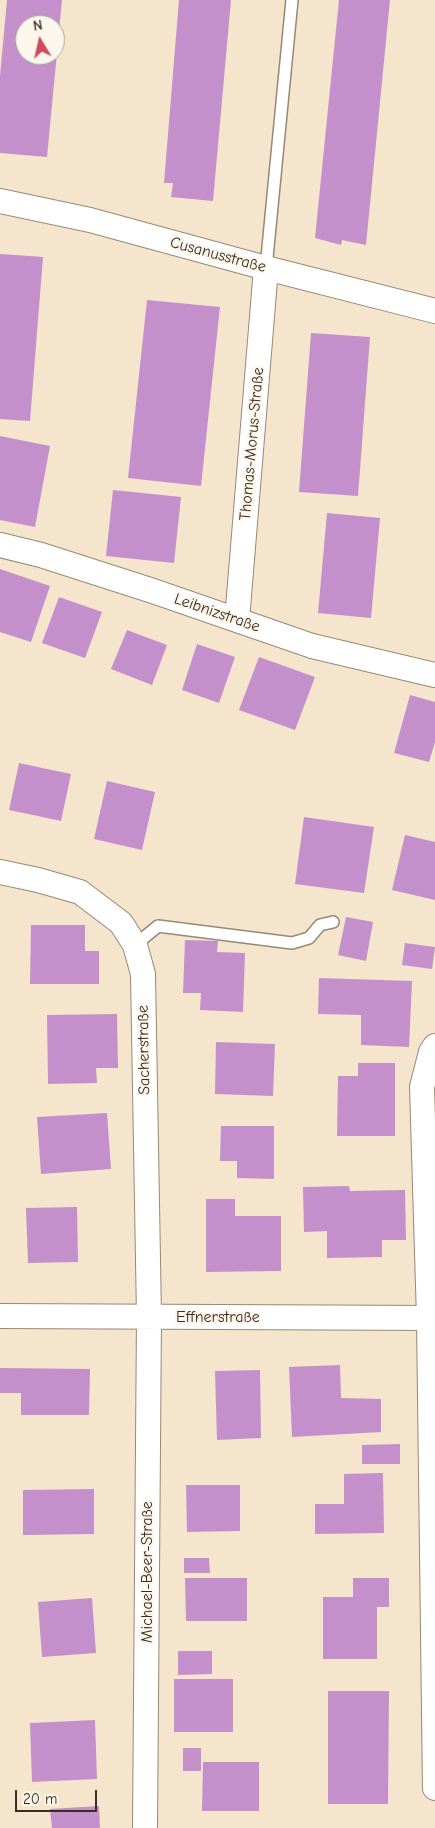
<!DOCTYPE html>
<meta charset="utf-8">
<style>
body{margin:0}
#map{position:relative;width:435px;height:1828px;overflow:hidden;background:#f5e5cd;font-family:"Comic Neue",sans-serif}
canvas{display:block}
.north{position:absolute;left:15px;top:15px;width:50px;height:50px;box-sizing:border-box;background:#fbf7ec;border:1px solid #aea59a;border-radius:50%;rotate:351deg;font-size:14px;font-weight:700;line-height:20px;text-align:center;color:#3b2a1e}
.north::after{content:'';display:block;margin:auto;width:18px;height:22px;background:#d1495b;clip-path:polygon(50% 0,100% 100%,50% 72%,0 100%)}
.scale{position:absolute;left:15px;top:1790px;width:82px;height:22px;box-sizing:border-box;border:2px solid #3b2a1e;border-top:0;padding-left:6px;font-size:15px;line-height:18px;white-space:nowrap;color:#3b2a1e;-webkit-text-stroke:4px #fbf7ec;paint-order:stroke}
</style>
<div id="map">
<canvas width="435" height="1828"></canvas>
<div class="north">N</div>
<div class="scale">20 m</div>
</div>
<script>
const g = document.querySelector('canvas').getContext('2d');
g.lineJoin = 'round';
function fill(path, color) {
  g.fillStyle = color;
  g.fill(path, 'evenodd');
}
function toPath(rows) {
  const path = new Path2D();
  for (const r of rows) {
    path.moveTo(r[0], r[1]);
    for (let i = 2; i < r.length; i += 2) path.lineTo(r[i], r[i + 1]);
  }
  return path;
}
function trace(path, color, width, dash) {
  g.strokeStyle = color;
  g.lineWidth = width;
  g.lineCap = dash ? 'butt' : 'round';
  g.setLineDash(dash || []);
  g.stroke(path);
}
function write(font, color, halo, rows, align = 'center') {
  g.font = font + ' "Comic Neue",sans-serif';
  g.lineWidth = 4.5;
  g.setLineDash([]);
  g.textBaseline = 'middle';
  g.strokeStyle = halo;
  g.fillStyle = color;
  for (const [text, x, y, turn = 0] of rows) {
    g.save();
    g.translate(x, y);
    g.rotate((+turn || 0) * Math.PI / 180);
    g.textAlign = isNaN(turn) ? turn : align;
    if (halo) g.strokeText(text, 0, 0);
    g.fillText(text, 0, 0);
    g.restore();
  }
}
const building = toPath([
 [7,0,62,0,47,157,0,153,0,76],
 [25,25,55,25,55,55,25,55],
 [179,0,231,0,213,201,171,197,173,183,164,183],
 [339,0,390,0,366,245,342,240,341,245,315,238],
 [0,254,43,257,30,421,0,419],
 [147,300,220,307,201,486,128,478],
 [311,333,370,337,358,496,299,492],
 [0,436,50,446,35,527,0,520],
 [113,490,181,497,174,563,106,556],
 [327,513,380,518,371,618,318,613],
 [0,569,50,586,31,642,0,632],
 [59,597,102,612,85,658,42,643],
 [127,630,167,645,152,685,111,669],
 [197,644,235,657,219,703,182,690],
 [259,657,315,677,295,730,239,710],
 [410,695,435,702,435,742,429,762,394,753],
 [19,763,71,774,61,821,9,810],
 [107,781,155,792,142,850,94,839],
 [304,817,374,827,364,893,295,884],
 [405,835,435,842,435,900,392,890],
 [346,917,373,922,366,961,338,955],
 [31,925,85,925,85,951,99,951,99,984,30,984],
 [185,940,218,941,217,952,245,953,243,1012,200,1010,201,993,183,993],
 [405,943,435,947,432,969,402,965],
 [319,978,412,981,409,1047,361,1045,361,1015,318,1014],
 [117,1014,118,1068,96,1068,97,1083,48,1084,47,1015],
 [216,1042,275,1044,273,1096,215,1094],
 [358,1063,395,1063,395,1136,337,1136,338,1076,358,1076],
 [107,1113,111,1169,41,1174,37,1117],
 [221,1126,274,1126,274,1179,237,1178,237,1161,220,1161],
 [349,1186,350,1191,405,1190,406,1240,382,1240,382,1257,327,1258,327,1231,304,1232,303,1187],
 [206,1199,235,1199,235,1216,281,1216,281,1271,206,1272],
 [77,1207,78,1262,28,1263,26,1208],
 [340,1365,341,1398,381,1399,381,1432,292,1437,289,1367],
 [0,1368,90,1369,89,1415,21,1415,21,1393,0,1393],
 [260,1370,261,1438,217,1440,215,1371],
 [400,1444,400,1464,362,1464,362,1445],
 [383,1473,384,1533,315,1534,315,1504,344,1504,344,1474],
 [186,1485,240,1485,240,1531,187,1532],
 [94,1489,94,1534,23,1535,23,1490],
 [184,1558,209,1558,210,1573,184,1573],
 [185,1578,247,1578,247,1621,186,1621],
 [353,1578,389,1578,389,1607,377,1607,377,1659,323,1659,323,1597,353,1597],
 [92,1598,96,1653,42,1657,38,1602],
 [178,1651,212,1651,212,1674,178,1675],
 [174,1679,233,1679,233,1732,174,1732],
 [328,1691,389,1691,388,1804,328,1804],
 [95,1720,97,1779,32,1782,30,1723],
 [183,1748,201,1748,201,1771,183,1771],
 [203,1762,259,1762,259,1811,202,1811],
 [99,1806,100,1828,52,1828,50,1809]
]);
const service = toPath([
 [266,268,292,0],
 [135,945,158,926,292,943,309,938,320,925,333,922]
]);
const minor = toPath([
 [0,201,90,220,266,268,435,311],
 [0,545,41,555,153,591,312,646,435,675],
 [237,620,266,268],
 [0,872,38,880,80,892,121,923,135,945,143,974,149,1317,145,1828],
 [435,1046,431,1052,422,1087,429,1318,435,1788],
 [0,1316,435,1318]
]);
const streetNames = [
 ["Cusanusstraße",218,255,15],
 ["Thomas-Morus-Straße",252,444,-85],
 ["Leibnizstraße",217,613,19],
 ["Sacherstraße",144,1050,-91],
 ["Effnerstraße",218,1317],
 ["Michael-Beer-Straße",147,1572,-90]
];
fill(building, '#c390cb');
trace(service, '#988876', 14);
trace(minor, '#988876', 26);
trace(service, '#fff', 11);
trace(minor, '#fff', 24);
write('16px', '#3b2a1e', '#fbf7ec', streetNames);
</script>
